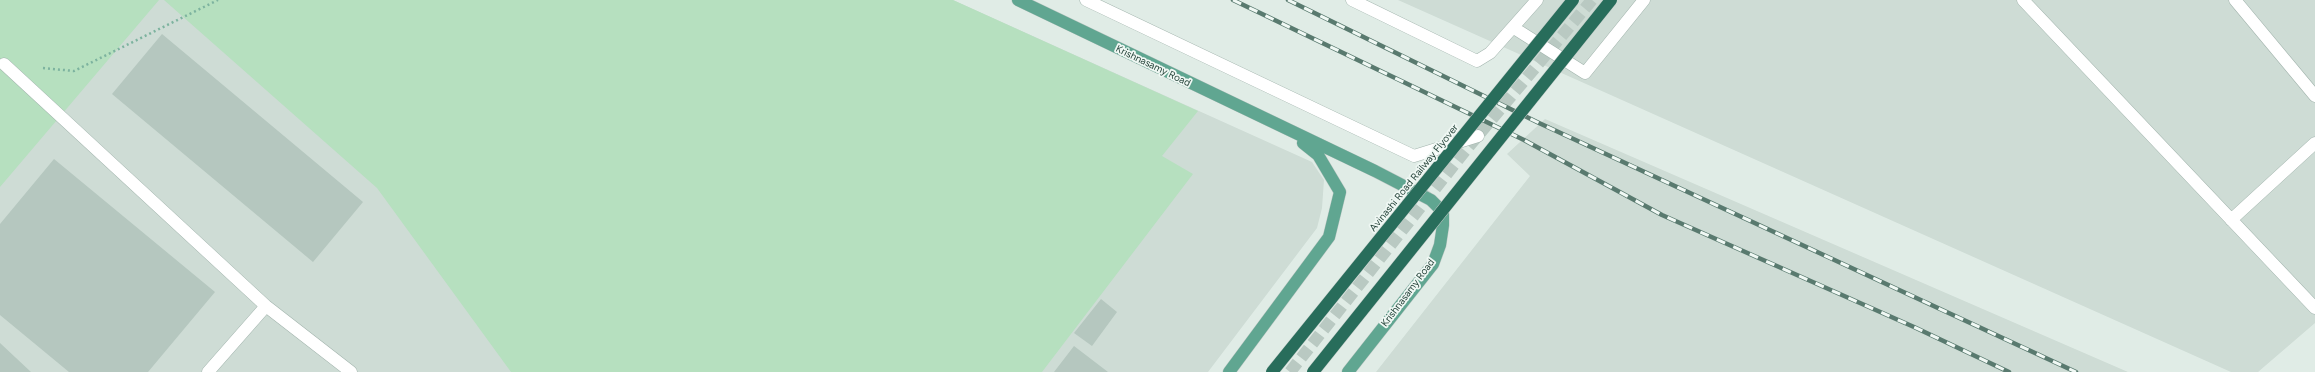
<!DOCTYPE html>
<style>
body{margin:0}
canvas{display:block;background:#e0ece6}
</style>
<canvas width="2315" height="372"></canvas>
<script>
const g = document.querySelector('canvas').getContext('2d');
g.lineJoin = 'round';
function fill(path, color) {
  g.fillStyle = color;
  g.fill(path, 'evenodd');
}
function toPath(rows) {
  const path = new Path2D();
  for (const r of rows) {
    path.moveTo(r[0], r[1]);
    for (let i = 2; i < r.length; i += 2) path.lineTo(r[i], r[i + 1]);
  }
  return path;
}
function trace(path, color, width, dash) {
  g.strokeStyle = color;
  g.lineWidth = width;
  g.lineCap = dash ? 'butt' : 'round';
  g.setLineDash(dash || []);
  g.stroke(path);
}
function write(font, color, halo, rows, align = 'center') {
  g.font = font + ' Figtree,sans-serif';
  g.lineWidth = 3.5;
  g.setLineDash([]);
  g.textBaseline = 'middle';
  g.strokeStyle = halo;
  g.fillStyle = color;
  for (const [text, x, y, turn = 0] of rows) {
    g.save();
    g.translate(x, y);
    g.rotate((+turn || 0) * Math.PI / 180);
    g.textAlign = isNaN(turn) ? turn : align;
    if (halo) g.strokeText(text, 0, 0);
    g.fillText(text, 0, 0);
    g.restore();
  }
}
const built = toPath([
 [0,0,953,0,1312,162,1324,180,1322,208,1317,228,1208,372,0,372],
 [1398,0,2315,0,2315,323,2258,372,2231,372],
 [1545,119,2128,372,1376,372,1530,176,1507,154]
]);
const green = toPath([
 [0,0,159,0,0,187],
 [164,0,953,0,1198,111,1162,156,1193,174,1042,372,511,372,377,188]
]);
const building = toPath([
 [162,34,363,202,313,262,112,94],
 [54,159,215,292,148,372,69,372,0,315,0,224],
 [1101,299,1117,312,1092,346,1074,333],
 [0,343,31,372,0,372],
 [1074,346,1108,372,1054,372]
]);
const majorTunnel = toPath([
 [1290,372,1465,151,1592,0]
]);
const path = toPath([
 [43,68,74,71,218,0]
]);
const minor = toPath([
 [1086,0,1414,156,1478,136],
 [1352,0,1477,61,1490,53,1537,0],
 [2023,0,2315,308],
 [2235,0,2315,96],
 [1514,28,1585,73,1644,0],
 [4,64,266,306,351,372],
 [2231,220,2315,143],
 [208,372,266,306]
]);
const major = toPath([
 [1018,0,1375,171,1431,200,1439,208,1443,214,1443,225,1440,245,1433,264,1348,372],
 [1229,372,1329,237,1340,192,1318,155,1303,143]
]);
const rail = toPath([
 [1233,0,1524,140,1662,215,1914,327,2009,372],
 [1288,0,1539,123,2076,372]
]);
const highwayBridge = toPath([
 [1272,372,1573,0],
 [1313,372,1611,0]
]);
const streetNames = [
 ["Krishnasamy Road",1153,66,26],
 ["Avinashi Road Railway Flyover",1414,178,-51],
 ["Krishnasamy Road",1408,293,-53]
];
fill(built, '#cedcd5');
fill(green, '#b6e0bf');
fill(building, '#b5c7bf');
trace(majorTunnel, '#b9c9c2', 12, [12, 6]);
trace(minor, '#a2b4ad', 13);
trace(major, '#c0c9c6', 13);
trace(path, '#7db39f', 2.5, [2, 3]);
trace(minor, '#fff', 12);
trace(major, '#60a691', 12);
trace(rail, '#597a6f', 4.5);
trace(rail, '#f0f8f4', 3, [9]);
trace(highwayBridge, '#c0c9c6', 13, []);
trace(highwayBridge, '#286d5b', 12);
write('10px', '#1f3e34', '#f0f8f4', streetNames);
</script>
